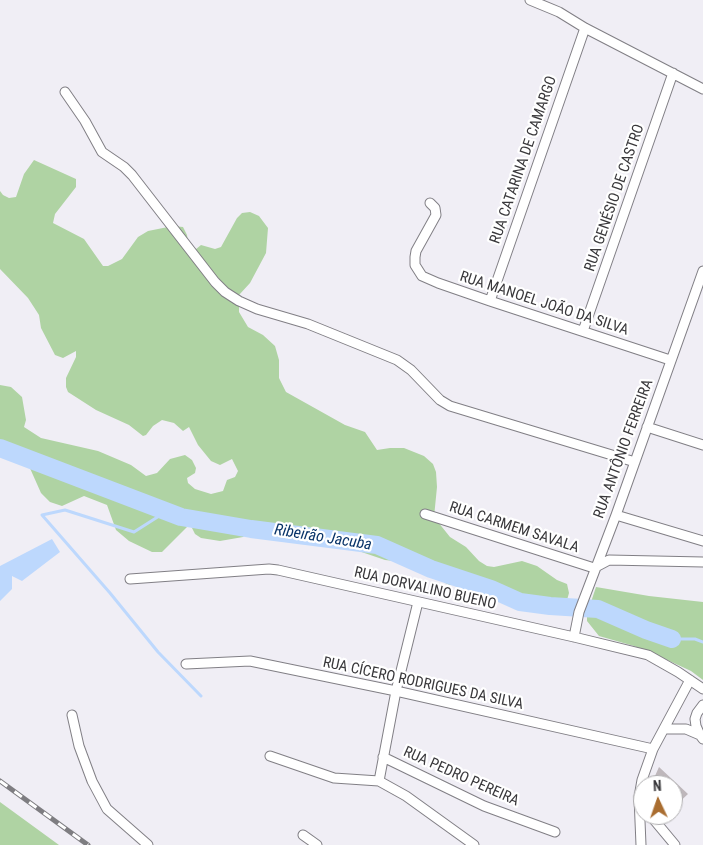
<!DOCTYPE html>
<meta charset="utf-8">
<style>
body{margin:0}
#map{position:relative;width:703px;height:845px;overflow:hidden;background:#f0eef5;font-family:"Roboto Condensed",sans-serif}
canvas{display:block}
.north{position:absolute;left:633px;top:775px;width:50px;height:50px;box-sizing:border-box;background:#fff;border:1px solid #b0afb1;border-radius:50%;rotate:357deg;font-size:14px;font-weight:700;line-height:20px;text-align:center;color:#39383b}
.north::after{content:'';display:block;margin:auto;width:18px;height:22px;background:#a96d30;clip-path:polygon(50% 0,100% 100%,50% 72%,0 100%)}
</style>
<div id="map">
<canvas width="703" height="845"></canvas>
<div class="north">N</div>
</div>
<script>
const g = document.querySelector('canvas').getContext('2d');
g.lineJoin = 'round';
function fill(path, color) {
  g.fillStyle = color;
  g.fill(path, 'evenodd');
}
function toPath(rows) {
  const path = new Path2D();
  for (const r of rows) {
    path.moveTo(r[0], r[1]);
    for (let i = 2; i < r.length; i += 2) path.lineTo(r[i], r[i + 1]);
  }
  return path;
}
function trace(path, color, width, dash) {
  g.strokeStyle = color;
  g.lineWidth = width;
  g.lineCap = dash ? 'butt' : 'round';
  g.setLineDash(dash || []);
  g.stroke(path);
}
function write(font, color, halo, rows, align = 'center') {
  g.font = font + ' "Roboto Condensed",sans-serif';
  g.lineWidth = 4.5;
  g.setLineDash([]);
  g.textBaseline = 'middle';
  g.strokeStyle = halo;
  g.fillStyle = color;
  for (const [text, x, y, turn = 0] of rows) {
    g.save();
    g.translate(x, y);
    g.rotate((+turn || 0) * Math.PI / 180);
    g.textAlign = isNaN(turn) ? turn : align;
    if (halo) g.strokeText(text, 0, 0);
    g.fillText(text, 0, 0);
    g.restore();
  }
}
const green = toPath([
 [34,160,76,179,76,187,55,214,53,223,84,239,103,266,108,266,122,259,138,237,148,231,173,226,183,227,187,235,190,254,201,245,215,249,221,247,237,218,242,213,250,212,259,216,268,228,266,253,250,283,239,295,239,312,248,327,263,335,275,346,279,360,279,378,286,392,345,425,365,432,377,450,390,448,404,448,424,456,433,464,436,472,437,487,434,517,450,537,466,547,479,561,487,566,494,567,522,561,537,566,557,580,567,584,569,593,567,600,561,604,551,603,516,595,500,587,483,583,450,585,445,583,434,571,426,567,420,569,420,571,403,562,385,560,338,544,320,536,291,532,247,533,243,537,220,541,201,538,195,534,191,526,188,526,162,552,152,552,129,541,116,530,107,505,84,496,62,506,50,502,41,493,29,466,22,460,11,455,0,453,0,385,11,387,22,397,26,420,24,427,41,438,98,451,131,465,146,476,157,473,170,459,185,455,192,460,196,468,195,473,187,478,188,483,195,489,211,494,223,491,227,480,235,477,238,471,232,459,220,465,211,461,198,445,189,427,183,431,174,423,162,420,153,426,146,435,143,436,129,425,96,410,68,392,66,387,66,378,76,357,76,351,63,358,55,355,41,328,39,315,28,298,0,269,0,191,3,195,9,198,16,197,24,174],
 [596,587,649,596,703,602,703,680,691,671,663,658,634,646,599,636,587,621,587,614],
 [0,802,59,845,0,845]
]);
const water = toPath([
 [52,539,60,552,22,581,12,576,12,589,0,601,0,566]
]);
const stream = toPath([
 [167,511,134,532,65,510,42,515,110,593,158,652,201,696],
 [672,639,695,639,703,642]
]);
const river = toPath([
 [0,448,181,517,251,529,377,545,431,569,491,589,520,602,550,606,598,609,646,630,672,639]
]);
const building = toPath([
 [659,767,688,794,673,808,673,785,651,785]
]);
const minor = toPath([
 [530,0,559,12,585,28,703,89],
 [65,92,85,121,102,152,124,167,132,175,215,282,225,292,239,301,257,309,308,324,397,360,411,370,440,400,450,406,635,462],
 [430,203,435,208,436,215,416,251,415,257,415,265,422,276,438,283,490,301,670,360],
 [490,301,585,28],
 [583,331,673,73],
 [647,427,703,445],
 [425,514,594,568,609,560,703,562],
 [616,515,703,541],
 [130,579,269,569,278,570,574,637,648,655,678,672,703,689],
 [574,637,579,612,616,515,703,271],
 [186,664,250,661,396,691,653,749],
 [72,715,79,746,92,781,107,809,148,845],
 [665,729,686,729,700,735,703,739],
 [700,735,696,726,695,719,697,713,703,705],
 [270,756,334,778,379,781,406,796,474,845],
 [383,757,484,806,555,832],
 [379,781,396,691,418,602],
 [650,815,675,845],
 [303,835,317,845],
 [641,845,639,797,642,780,653,749,690,680]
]);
const rail = toPath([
 [0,781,88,845]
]);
const streetNames = [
 ["RUA CATARINA DE CAMARGO",524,160,-71],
 ["RUA GENÉSIO DE CASTRO",615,198,-71],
 ["RUA MANOEL JOÃO DA SILVA",544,304,18],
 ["RUA ANTÔNIO FERREIRA",624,449,-70],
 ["RUA CARMEM SAVALA",514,528,18],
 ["RUA DORVALINO BUENO",425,589,13],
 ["RUA CÍCERO RODRIGUES DA SILVA",423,684,12],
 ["RUA PEDRO PEREIRA",461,777,24]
];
const waterNames = [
 ["Ribeirão Jacuba",323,538,9]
];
fill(green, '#afd3a3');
fill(water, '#bdd8fd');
trace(stream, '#bdd8fd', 3);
trace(river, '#bdd8fd', 18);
fill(building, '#beb7bb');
trace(minor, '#817f85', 11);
trace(minor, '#fff', 9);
trace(rail, '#7e7d81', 5);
trace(rail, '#fff', 3, [9]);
write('15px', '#39383b', '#fff', streetNames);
write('italic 16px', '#093469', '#fff', waterNames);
</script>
